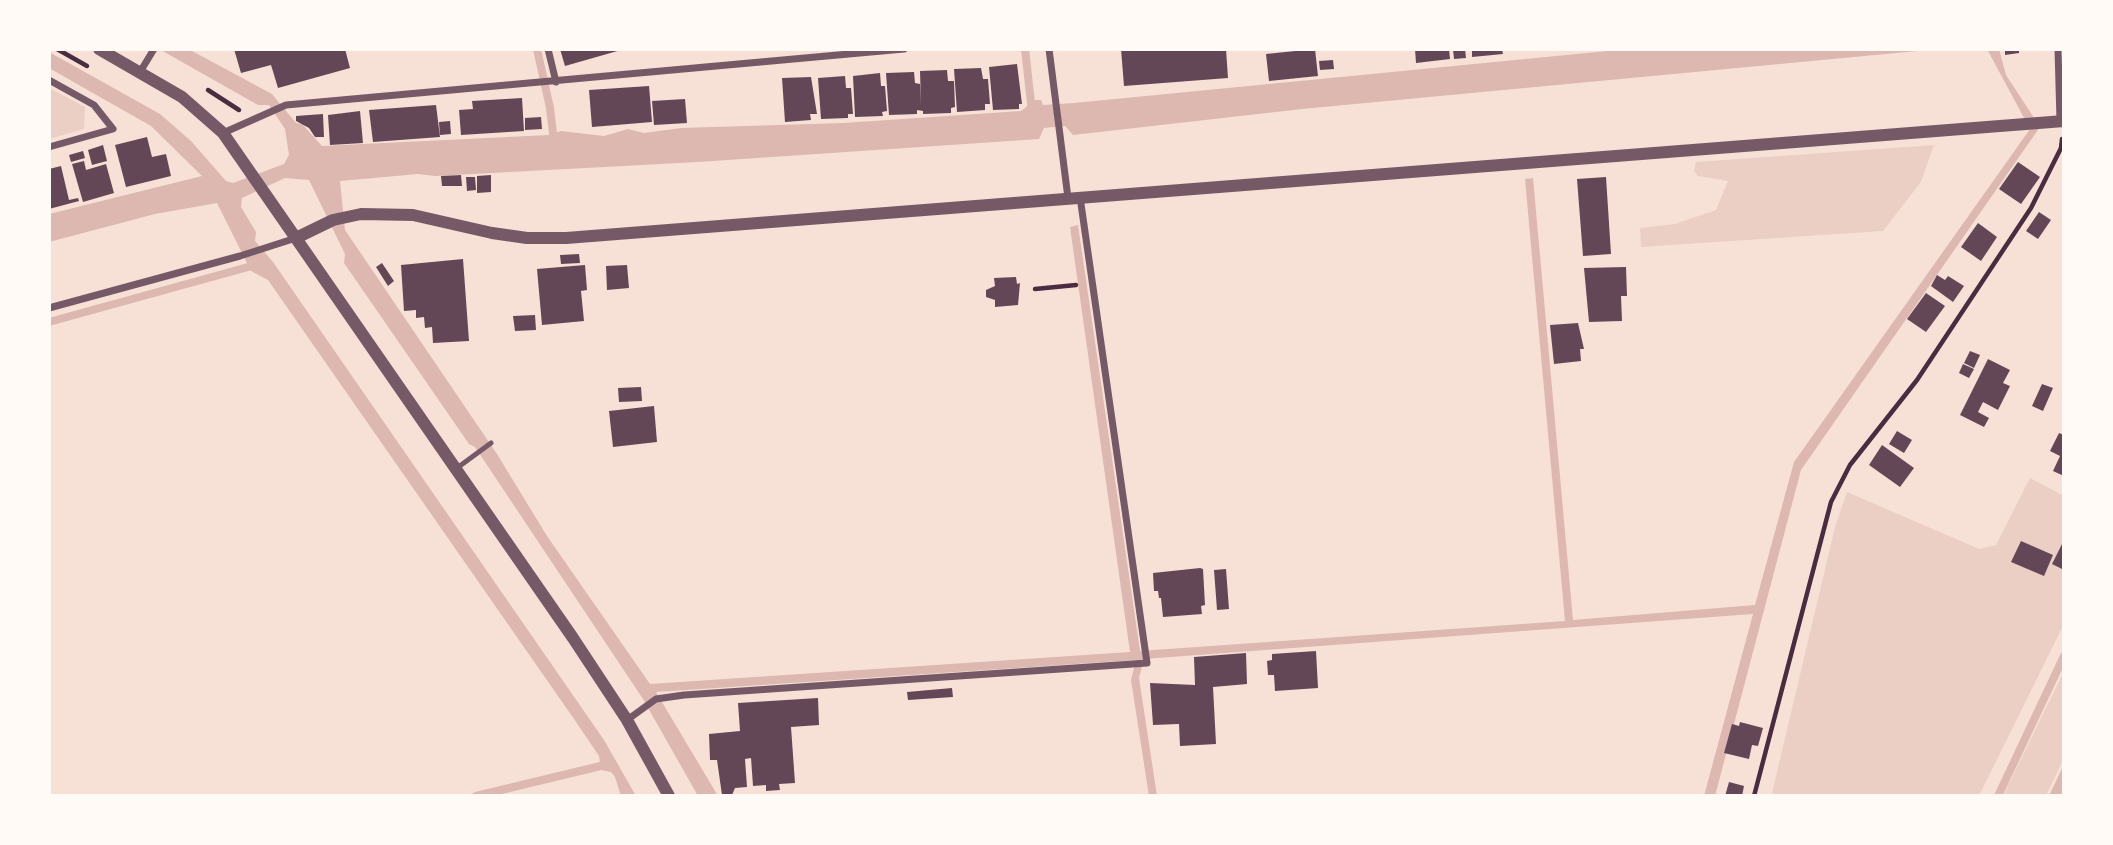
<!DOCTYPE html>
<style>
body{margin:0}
#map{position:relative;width:2113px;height:845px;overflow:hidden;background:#f7e1d7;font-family:Signika,sans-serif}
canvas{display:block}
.frame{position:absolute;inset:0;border:51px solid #fffaf5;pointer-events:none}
</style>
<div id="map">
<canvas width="2113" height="845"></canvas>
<div class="frame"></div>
</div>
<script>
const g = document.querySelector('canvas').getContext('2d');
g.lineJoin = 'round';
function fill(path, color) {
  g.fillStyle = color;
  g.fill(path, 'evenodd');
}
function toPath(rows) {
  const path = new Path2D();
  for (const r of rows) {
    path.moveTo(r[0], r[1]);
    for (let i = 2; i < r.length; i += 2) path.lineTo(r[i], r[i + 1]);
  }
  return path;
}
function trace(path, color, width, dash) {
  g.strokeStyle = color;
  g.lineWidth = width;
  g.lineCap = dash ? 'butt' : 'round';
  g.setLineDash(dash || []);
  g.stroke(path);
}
const green = toPath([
 [49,88,85,107,84,129,49,139],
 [1934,145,1921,182,1883,231,1641,247,1640,228,1675,224,1716,210,1728,181,1698,176,1694,171,1696,162],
 [2030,478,2064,496,2064,624,1979,796,1777,796,1772,793,1835,527,1847,492,1979,549,1996,545],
 [2064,671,2064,758,2046,796,2003,796]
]);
const water = toPath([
 [159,49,192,51,272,94,296,123,302,124,322,146,549,135,561,131,604,136,628,129,644,133,681,128,843,123,1021,111,1035,100,1041,100,1043,105,1074,103,1628,49,1939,49,1302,109,1073,135,1065,126,1044,128,1039,139,698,162,435,176,418,174,340,181,345,230,497,454,547,536,650,684,1130,652,1070,227,1078,225,1140,651,1565,621,1525,179,1533,178,1573,620,1755,605,1794,462,2030,129,1987,49,1999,49,2006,75,2040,127,1801,470,1715,796,1704,796,1753,614,1144,659,1139,678,1157,796,1149,796,1131,680,1136,660,656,692,718,796,698,796,643,699,475,447,469,444,344,263,345,254,309,180,285,178,242,198,241,207,256,232,255,241,273,262,604,740,636,796,621,796,615,777,611,772,601,770,599,756,574,719,268,280,251,271,217,203,155,214,49,242,49,214,202,176,151,126,49,68,49,52,160,114,191,141,226,181,233,183,284,164,289,155,285,129,269,105,258,105],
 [2064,764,2064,796,2049,796]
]);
const stream = toPath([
 [537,49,550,108,554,142],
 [1025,49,1032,112],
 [49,322,259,264],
 [476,796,609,764],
 [1998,796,2064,656]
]);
const building = toPath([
 [234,49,345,49,350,68,278,88,271,65,241,73],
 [560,49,621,49,621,50,565,66],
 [1121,49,1226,49,1228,78,1124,86],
 [1315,49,1318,76,1269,81,1266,54],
 [1415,49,1449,49,1450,59,1416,63],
 [1453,49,1465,49,1466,58,1454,59],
 [1472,49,1502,49,1503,54,1472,57],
 [2005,49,2019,49,2019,53,2005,55],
 [1333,60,1334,69,1320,70,1319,61],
 [1017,64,1022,104,1019,104,1019,109,993,110,989,67],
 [981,68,983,79,988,79,990,104,985,104,985,110,957,112,954,69],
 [947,70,948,81,954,81,955,107,951,108,951,113,923,114,923,111,917,110,917,114,889,115,886,73,914,72,915,83,920,84,921,106,920,71],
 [880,73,881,86,885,86,887,111,882,112,883,116,855,117,853,76],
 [845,76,846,88,851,88,853,114,848,114,848,118,821,119,818,78],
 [811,77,817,114,810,114,811,120,785,122,782,78],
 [649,86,652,122,592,127,589,90],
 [522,98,524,131,461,135,459,110,473,109,472,101],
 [685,99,687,123,654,125,652,101],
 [436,105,440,137,373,142,369,110],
 [360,111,363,143,330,145,328,115],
 [323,114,324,137,315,137,309,128,296,121,296,116],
 [541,117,542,129,525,130,525,118],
 [450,121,451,134,440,135,439,122],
 [147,137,152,157,166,154,171,176,126,187,115,145],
 [103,145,107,161,92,165,88,150],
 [83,151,85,158,71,162,69,155],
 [84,161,86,170,106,164,114,193,83,202,72,164],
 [2018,162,2040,177,2021,204,1999,189],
 [61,166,69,200,78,198,79,201,49,209,49,169],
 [461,175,462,186,442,186,441,176],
 [491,175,491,192,477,193,477,176],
 [466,177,475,177,476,190,467,191],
 [1606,177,1611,254,1583,256,1577,179],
 [2039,212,2051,220,2038,239,2026,231],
 [1978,223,1997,237,1981,261,1961,247],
 [579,254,580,263,561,264,560,255],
 [463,259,469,341,433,343,432,327,425,328,424,317,416,318,416,310,404,311,401,265],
 [382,263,394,281,388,286,376,267],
 [585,265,587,290,581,291,584,321,542,325,537,269],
 [627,265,629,288,607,290,606,266],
 [1626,267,1627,296,1621,296,1622,321,1589,322,1584,268],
 [1937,275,1945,280,1948,276,1964,286,1953,302,1931,286],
 [1016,277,1017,284,1020,283,1018,305,995,307,995,300,986,297,986,290,995,286,994,278],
 [1926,293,1945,306,1926,332,1907,319],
 [535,315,536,330,515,331,513,316],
 [1578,323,1584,349,1580,349,1581,361,1554,364,1550,325],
 [1970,351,1980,355,1974,368,1964,363],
 [1988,359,2010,370,2003,383,2010,386,1998,410,1983,402,1978,412,1989,418,1984,427,1960,415],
 [1963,364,1974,369,1969,378,1959,373],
 [2042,384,2053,388,2043,411,2032,406],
 [641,387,642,401,619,402,618,388],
 [654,406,657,442,613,447,609,411],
 [1897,431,1912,440,1904,453,1889,444],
 [2059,433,2064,435,2064,476,2053,471,2060,456,2050,451],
 [1882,445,1914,468,1900,487,1869,465],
 [2064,540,2064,570,2052,564],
 [2021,541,2053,555,2044,576,2011,562],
 [1200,568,1203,569,1205,605,1201,606,1202,614,1163,617,1161,598,1159,598,1158,591,1154,591,1153,573],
 [1226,569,1229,609,1217,610,1214,570],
 [1316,651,1318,688,1275,691,1274,675,1268,675,1267,661,1272,660,1272,654],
 [1246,653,1247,684,1213,687,1216,744,1180,746,1179,724,1153,725,1150,683,1195,685,1194,657],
 [952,688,953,697,908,700,907,692],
 [818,698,819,725,791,727,795,783,779,784,780,790,766,791,766,785,753,786,751,758,745,759,747,787,735,788,732,795,722,795,717,760,710,760,709,734,740,731,738,703],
 [1740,722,1763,728,1758,746,1752,745,1749,759,1724,753,1732,724,1739,726],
 [1729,782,1744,786,1742,796,1725,796]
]);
const path = toPath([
 [57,49,87,66],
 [208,90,239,110],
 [1035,289,1076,285],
 [1754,796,1831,502,1850,465,1917,380,2031,208,2061,148,2062,139]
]);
const service = toPath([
 [457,468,491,443]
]);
const minor = toPath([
 [548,49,556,82],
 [1049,49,1068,198],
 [2058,49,2060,121],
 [140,72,154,49],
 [49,80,94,105,113,129,49,147],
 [223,133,286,105,904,49],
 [49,308,240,256,296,238],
 [627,720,656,699,684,695,1147,663,1080,197]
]);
const tertiary = toPath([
 [99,49,182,97,223,133,573,638,627,720,669,796],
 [296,238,333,220,361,214,413,215,492,233,527,238,566,238,2064,121]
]);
fill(green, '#ebcfc5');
fill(water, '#dcb8b0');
trace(stream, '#dcb8b0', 8);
fill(building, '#644757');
trace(path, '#4a2c40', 4.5);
trace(service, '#755966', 5);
trace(minor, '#755966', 7);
trace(tertiary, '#755966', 12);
</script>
